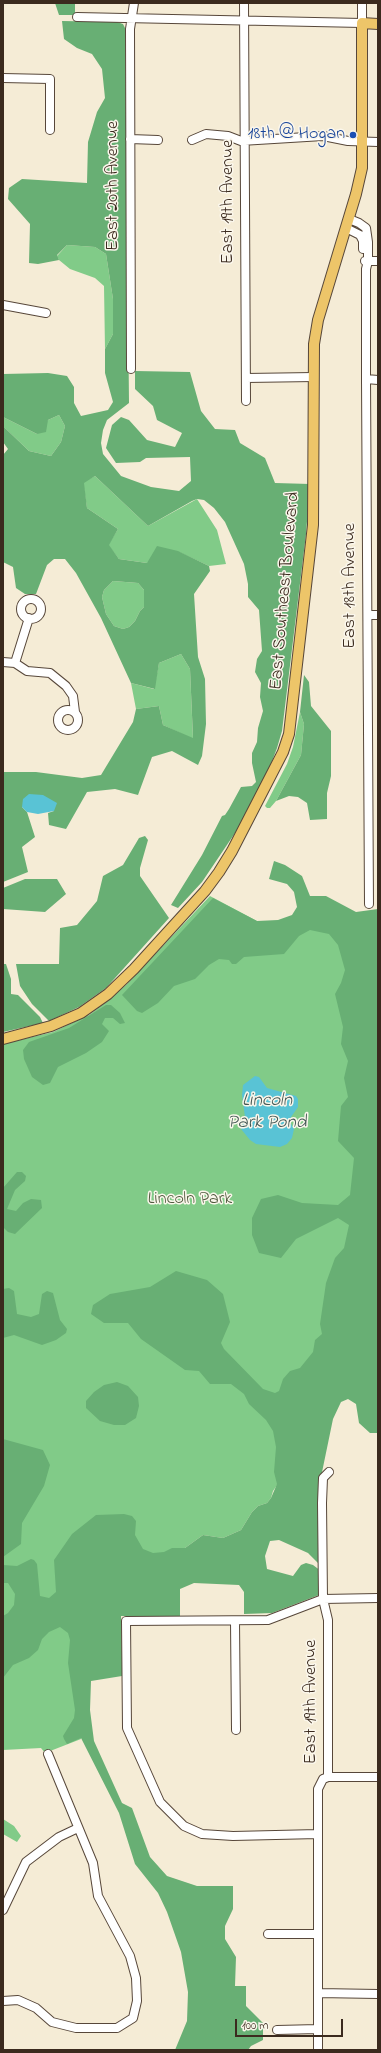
<!DOCTYPE html>
<style>
body{margin:0}
#map{position:relative;width:381px;height:2053px;overflow:hidden;background:#f5ecd6;font-family:"Indie Flower",sans-serif}
canvas{display:block}
.frame{position:absolute;inset:0;border:4px solid #3b2a1e;pointer-events:none}
.scale{position:absolute;left:235px;top:2019px;width:108px;height:18px;box-sizing:border-box;border:2px solid #3b2a1e;border-top:0;padding-left:5px;font-size:12px;line-height:14px;white-space:nowrap;color:#3b2a1e;-webkit-text-stroke:3px #fbf7ec;paint-order:stroke}
</style>
<div id="map">
<canvas width="381" height="2053"></canvas>
<div class="frame"></div>
<div class="scale">100 m</div>
</div>
<script>
const g = document.querySelector('canvas').getContext('2d');
g.lineJoin = 'round';
function fill(path, color) {
  g.fillStyle = color;
  g.fill(path, 'evenodd');
}
function toPath(rows) {
  const path = new Path2D();
  for (const r of rows) {
    if (r.length === 3) {
      path.moveTo(r[0] + r[2], r[1]);
      path.arc(r[0], r[1], r[2], 0, 2 * Math.PI);
      continue;
    }
    path.moveTo(r[0], r[1]);
    for (let i = 2; i < r.length; i += 2) path.lineTo(r[i], r[i + 1]);
  }
  return path;
}
function trace(path, color, width, dash) {
  g.strokeStyle = color;
  g.lineWidth = width;
  g.lineCap = dash ? 'butt' : 'round';
  g.setLineDash(dash || []);
  g.stroke(path);
}
function write(font, color, halo, rows, align = 'center') {
  g.font = font + ' "Indie Flower",sans-serif';
  g.lineWidth = 3;
  g.setLineDash([]);
  g.textBaseline = 'middle';
  g.strokeStyle = halo;
  g.fillStyle = color;
  for (const [text, x, y, turn = 0] of rows) {
    g.save();
    g.translate(x, y);
    g.rotate((+turn || 0) * Math.PI / 180);
    g.textAlign = isNaN(turn) ? turn : align;
    if (halo) g.strokeText(text, 0, 0);
    g.fillText(text, 0, 0);
    g.restore();
  }
}
const green = toPath([
 [67,245,95,247,106,254,113,299,113,334,105,349,104,286,95,278,70,269,59,260,57,256],
 [59,415,65,426,61,442,51,456,29,451,5,428,3,428,3,417,37,434,48,420],
 [95,476,148,526,197,499,217,530,226,564,209,566,179,552,147,563,119,559,108,545,118,529,87,508,83,482],
 [113,581,138,583,144,590,144,607,140,611,135,621,129,627,123,629,114,626,106,614,102,597,104,590],
 [181,654,190,669,193,739,163,725,159,706,136,709,131,683,154,689,159,663],
 [300,712,304,724,301,755,276,801,270,808,267,808,265,806,287,764,293,747],
 [210,896,257,921,360,921,378,955,371,1361,282,1478,273,1491,271,1498,267,1503,258,1506,252,1512,241,1530,223,1538,203,1535,185,1548,180,1548,180,1616,121,1616,122,1676,85,1676,81,1739,45,1753,41,1748,3,1750,3,1044,53,1032,89,1015,109,1000,127,984],
 [3,1819,14,1826,21,1836,17,1842,3,1834]
]);
const forest = toPath([
 [55,3,75,3,75,15,59,15],
 [62,21,117,22,123,24,125,28,129,403,107,420,103,430,101,443,103,454,121,476,151,487,179,491,191,481,190,457,146,458,140,462,116,463,106,448,112,425,121,417,129,420,147,440,175,447,182,433,157,420,153,406,135,389,135,371,190,372,201,411,215,429,235,430,240,443,265,458,275,483,310,484,306,534,282,731,277,748,265,780,237,830,202,882,178,908,171,905,202,855,222,816,225,815,229,809,241,787,252,786,256,782,252,763,252,753,257,742,258,728,263,711,260,697,261,683,255,672,257,659,262,651,259,610,248,597,248,584,244,564,225,522,214,508,204,500,197,499,192,501,148,526,95,476,84,483,87,508,118,529,109,545,119,559,147,563,157,546,178,551,209,566,210,571,194,594,198,657,205,679,206,724,202,756,198,765,172,751,152,757,138,795,115,789,87,792,66,829,49,825,48,813,54,811,22,807,27,812,35,837,22,847,28,872,3,882,3,772,36,772,82,778,101,775,133,722,136,709,159,706,163,725,193,738,190,669,181,654,159,663,155,689,131,683,101,618,76,573,65,559,54,559,47,565,36,594,25,594,16,588,13,567,3,562,3,455,8,449,3,442,3,428,5,428,29,451,51,456,61,442,65,426,59,415,48,420,46,432,37,434,3,417,3,374,48,373,67,376,74,387,74,403,81,416,108,410,113,402,105,373,105,349,113,334,113,299,106,254,95,247,67,245,57,255,59,260,38,264,29,263,30,224,8,199,9,188,22,179,87,183,88,142,97,112,105,98,102,69,92,54,77,48,64,39],
 [113,581,138,583,144,590,144,607,140,611,135,621,129,627,123,629,114,626,106,614,102,597,104,590],
 [304,675,309,682,311,706,331,731,331,776,327,793,327,819,310,820,307,803,298,797,289,796,276,801,301,755,304,724,300,712],
 [145,836,148,840,140,868,140,876,169,918,106,988,79,1007,49,1021,32,1004,20,986,16,964,59,964,60,928,77,925,97,901,103,876,123,865,139,838],
 [274,861,285,865,302,876,310,896,326,896,356,912,378,909,378,1433,370,1433,359,1423,356,1404,348,1399,341,1402,333,1419,321,1477,321,1566,308,1553,279,1540,270,1541,265,1556,267,1569,293,1576,301,1565,306,1563,313,1565,321,1571,319,1595,272,1613,244,1614,244,1592,239,1585,194,1583,180,1589,180,1616,121,1616,122,1676,91,1681,90,1710,94,1741,122,1803,132,1808,150,1857,167,1876,197,1886,233,1886,233,1909,225,1926,225,1939,236,1957,235,1986,246,1986,246,2006,263,2023,263,2040,251,2046,248,2050,175,2050,187,2021,188,1992,181,1952,167,1912,158,1893,135,1864,119,1813,81,1738,67,1744,64,1739,63,1736,74,1718,75,1710,68,1663,70,1640,68,1633,60,1627,49,1632,42,1639,38,1650,29,1658,13,1665,3,1678,3,1616,8,1613,14,1605,15,1594,8,1583,3,1583,3,1565,17,1566,31,1559,34,1560,37,1564,40,1596,49,1598,56,1592,54,1560,72,1534,96,1515,124,1514,132,1516,136,1521,135,1535,143,1549,153,1553,164,1552,172,1548,185,1548,203,1535,223,1538,241,1530,252,1512,258,1506,267,1503,271,1498,277,1484,274,1472,276,1447,273,1431,266,1420,249,1404,244,1394,231,1384,210,1384,199,1371,185,1370,141,1339,128,1323,104,1323,91,1314,93,1305,110,1294,150,1287,176,1271,207,1280,223,1294,230,1322,221,1343,224,1349,263,1389,275,1393,279,1391,283,1379,290,1371,300,1368,313,1352,315,1340,322,1334,320,1324,326,1283,335,1258,344,1248,349,1225,338,1218,296,1239,281,1258,259,1253,252,1235,252,1218,261,1199,278,1195,302,1203,338,1205,350,1195,354,1158,338,1141,341,1106,348,1097,344,1078,348,1061,341,1044,343,1027,335,994,341,983,345,970,338,945,329,934,310,930,299,936,284,954,244,957,236,964,232,964,229,960,219,959,209,965,195,979,174,986,158,1003,142,1013,137,1011,122,995,213,898,257,921,278,920,292,915,297,907,294,892,287,884,269,879],
 [25,879,57,879,66,894,45,912,3,909,3,888],
 [3,964,6,964,11,979,11,994,18,995,40,1017,43,1023,3,1032],
 [106,1005,111,1005,120,1013,125,1023,120,1024,113,1018,105,1018,102,1024,109,1031,102,1042,86,1053,58,1067,50,1083,43,1085,32,1077,24,1059,23,1050,29,1042,69,1028],
 [17,1172,22,1172,26,1176,25,1181,15,1190,7,1209,16,1211,23,1203,31,1199,41,1200,42,1208,15,1234,8,1232,3,1227,3,1188],
 [9,1288,14,1291,17,1314,31,1317,39,1314,42,1294,47,1291,53,1293,60,1320,67,1329,66,1333,56,1340,42,1345,14,1335,3,1338,3,1289],
 [117,1382,128,1386,138,1397,139,1406,136,1418,125,1425,114,1425,100,1421,86,1408,86,1401,94,1392,104,1385],
 [3,1439,43,1450,50,1465,44,1486,22,1523,21,1544,3,1557]
]);
const water = toPath([
 [29,794,43,795,57,803,54,811,38,814,27,812,22,807,23,799],
 [255,1076,259,1077,267,1088,296,1096,298,1099,298,1107,289,1120,294,1129,292,1138,287,1144,280,1147,256,1144,250,1140,241,1129,245,1117,242,1095,243,1085]
]);
const minor = toPath([
 [244,3,246,401],
 [77,17,362,23,362,3],
 [3,78,50,79,50,130],
 [130,139,158,140],
 [192,140,206,134,228,136,241,141,323,136,348,141,378,142],
 [349,219,359,223,366,228,368,242,368,261,366,269,366,379,369,904],
 [346,228,360,235,363,241,363,249],
 [365,261,378,261],
 [3,305,46,313],
 [131,369,130,29,134,3],
 [246,378,314,377],
 [366,379,378,380],
 [31,609,10],
 [368,615,378,615],
 [3,662,15,663,27,671,50,673,66,686,73,696,75,712],
 [15,663,29,618],
 [68,720,10],
 [235,1621,236,1730],
 [328,1777,378,1777],
 [318,1834,233,1836,202,1834,184,1826,160,1802,127,1728,126,1621,268,1620,323,1599,378,1598],
 [3,1910,26,1862,59,1837,78,1828],
 [268,1934,318,1934],
 [318,1993,378,1994],
 [3,2001,18,2000,36,2008,52,2022,76,2028,117,2028,133,2018,137,2001,136,1978,130,1956,98,1896,93,1863,48,1754],
 [277,2030,318,2029],
 [318,2050,318,1789,323,1779,328,1777,328,1620,323,1599,322,1503,323,1478,329,1472]
]);
const major = toPath([
 [3,1039,51,1026,81,1013,108,994,134,969,205,891,219,872,232,851,283,752,289,734,313,525,314,344,318,320,356,194,362,168,362,23,378,24]
]);
const markers = [
 [353,135,4,"#1a4fb4"]
];
const transitNames = [
 ["18th @ Hogan",345,135]
];
const streetNames = [
 ["East 20th Avenue",114,186,-90],
 ["East 19th Avenue",229,202,-90],
 ["East 18th Avenue",351,586,-90],
 ["East Southeast Boulevard",286,591,-85],
 ["East 19th Avenue",312,1702,-90]
];
const parkNames = [
 ["Lincoln Park",190,1200]
];
const waterNames = [
 ["Lincoln",267,1102],
 ["Park Pond",267,1124]
];
fill(green, '#81cb88');
fill(forest, '#68af74');
fill(water, '#59c3d5');
trace(minor, '#57473a', 10);
trace(major, '#57473a', 12);
trace(minor, '#fff', 8);
trace(major, '#edc569', 10);
for (const [x, y, r, color] of markers) {
  const dot = new Path2D();
  dot.arc(x, y, r, 0, 2 * Math.PI);
  g.fillStyle = color;
  g.fill(dot);
  trace(dot, '#fbf7ec', 1.5);
}
write('18px', '#164399', '#fbf7ec', transitNames, 'right');
write('18px', '#3b2a1e', '#fbf7ec', streetNames);
write('18px', '#505a3e', '#fbf7ec', parkNames);
write('italic 19px', '#445855', '#fbf7ec', waterNames);
</script>
